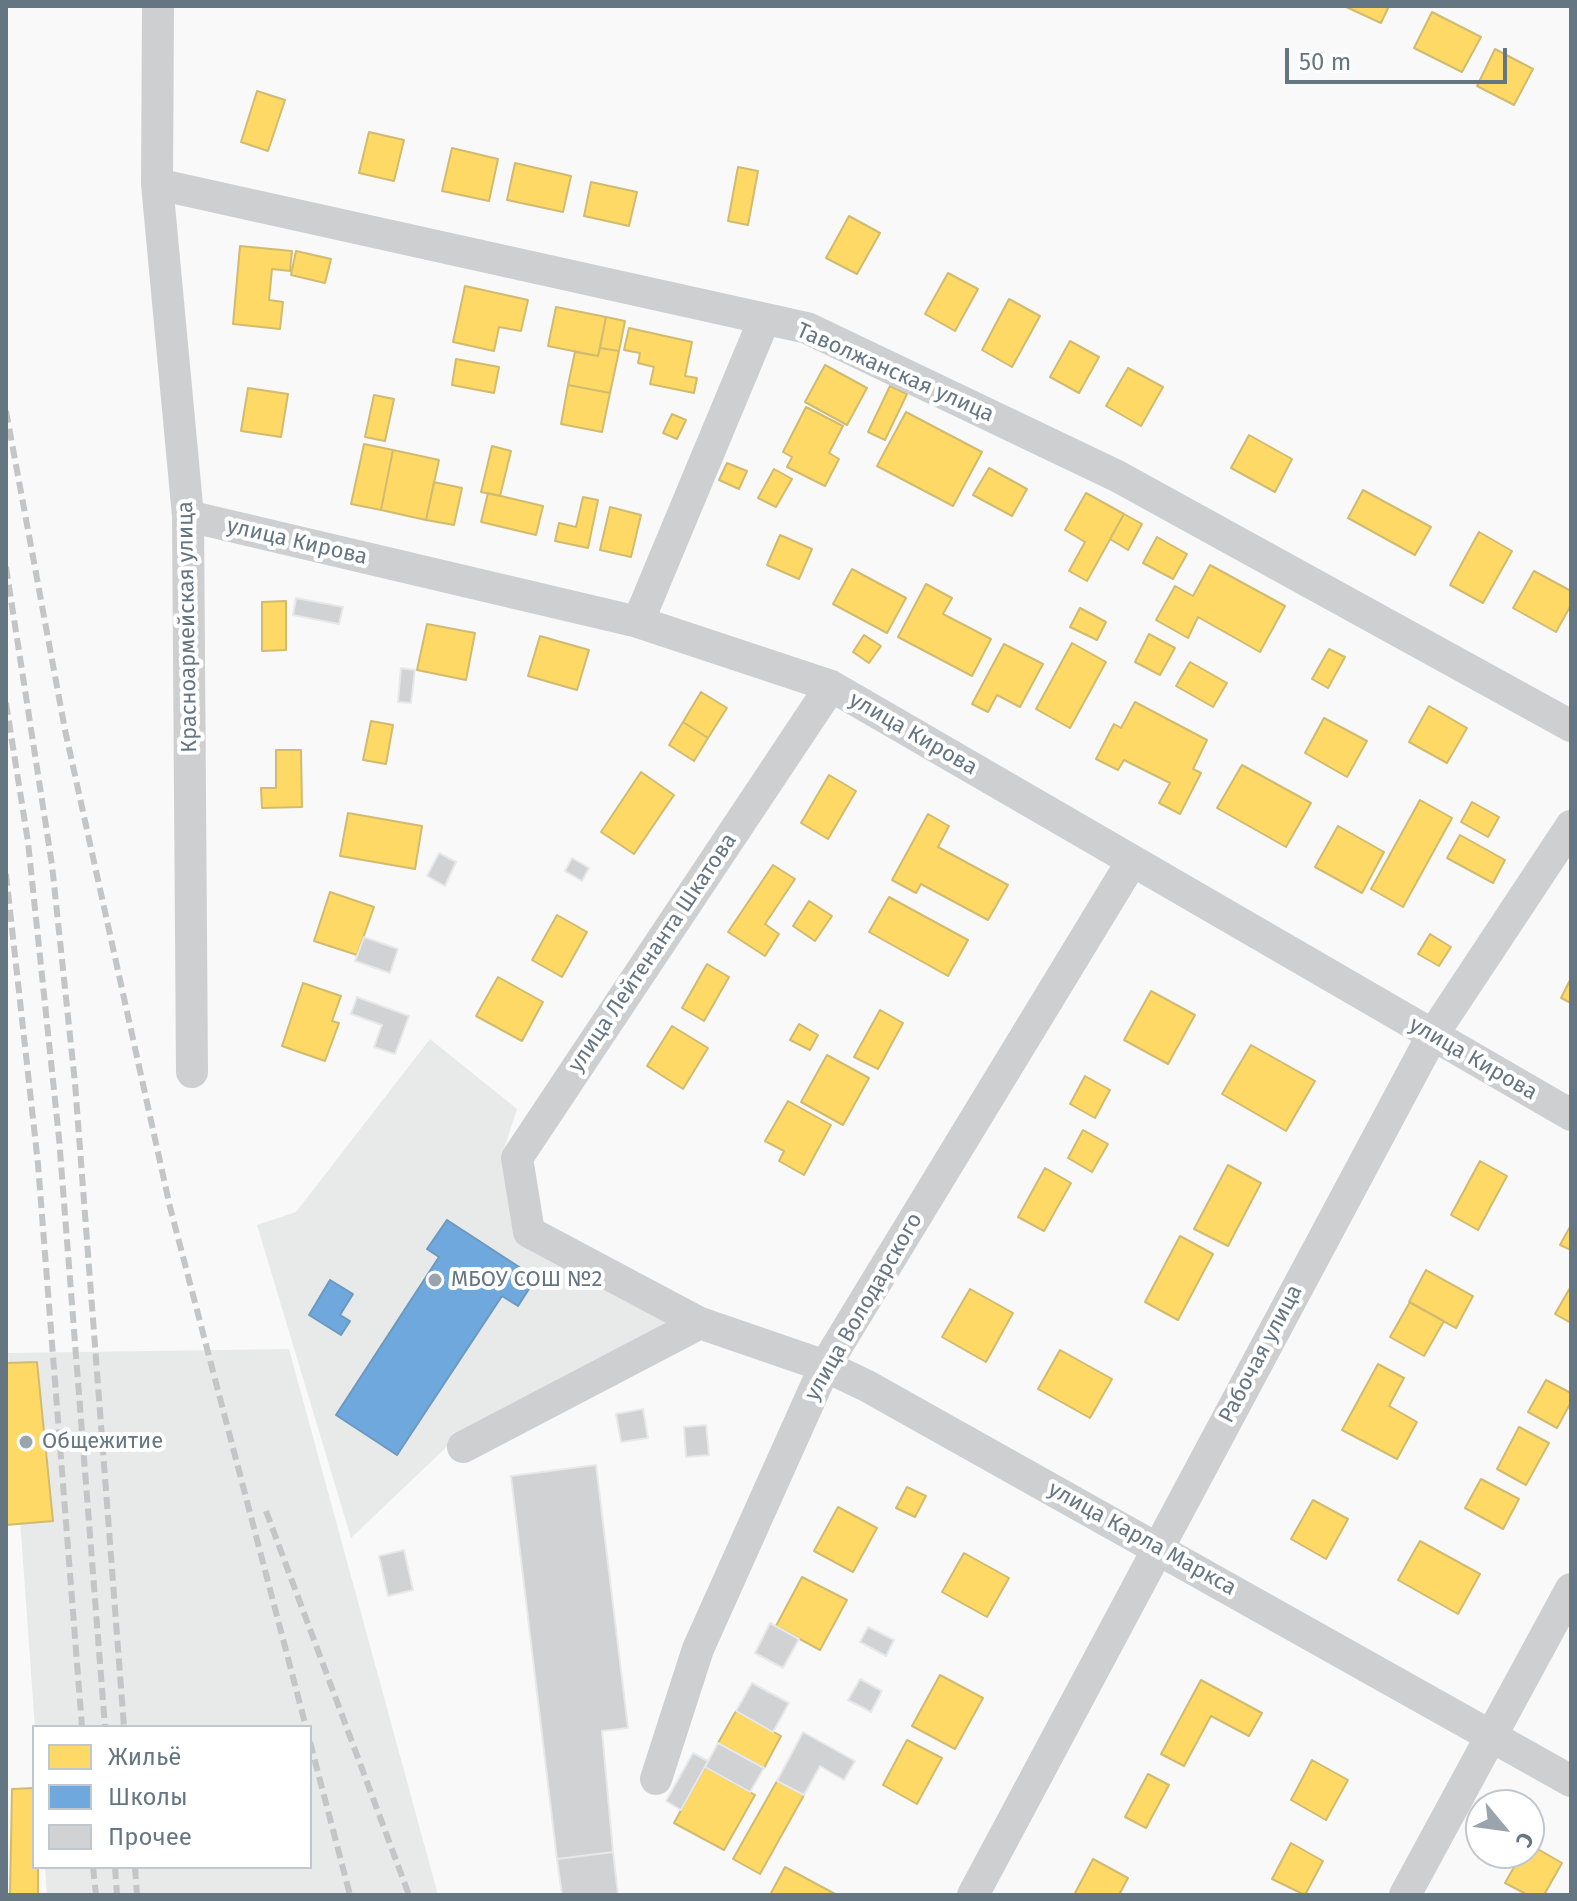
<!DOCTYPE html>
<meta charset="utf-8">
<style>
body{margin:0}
#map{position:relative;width:1577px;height:1901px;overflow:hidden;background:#f9f9f9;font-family:"Fira Sans",sans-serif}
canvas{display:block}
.frame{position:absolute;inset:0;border:8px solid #657683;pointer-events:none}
.legend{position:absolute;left:32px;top:1725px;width:280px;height:144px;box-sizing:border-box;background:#fff;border:2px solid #c1c8cd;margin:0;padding:10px 14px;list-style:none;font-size:24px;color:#657683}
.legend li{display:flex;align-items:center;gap:16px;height:40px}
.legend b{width:40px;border:2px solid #c1c8cd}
.north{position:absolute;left:1465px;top:1789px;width:80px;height:80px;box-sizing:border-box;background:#fff;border:2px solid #c1c8cd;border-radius:50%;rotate:119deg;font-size:22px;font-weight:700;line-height:32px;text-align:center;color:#657683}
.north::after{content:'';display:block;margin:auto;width:28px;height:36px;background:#99a4ac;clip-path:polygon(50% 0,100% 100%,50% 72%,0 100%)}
.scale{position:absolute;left:1285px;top:48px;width:222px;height:36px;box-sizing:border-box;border:4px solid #657683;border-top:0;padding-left:10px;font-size:24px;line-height:28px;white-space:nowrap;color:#657683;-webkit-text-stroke:6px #fff;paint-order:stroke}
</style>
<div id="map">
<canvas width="1577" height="1901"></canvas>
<div class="frame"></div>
<ul class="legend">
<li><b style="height:22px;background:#ffd966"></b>Жильё</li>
<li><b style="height:22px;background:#6fa8dc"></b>Школы</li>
<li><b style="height:22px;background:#d0d2d3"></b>Прочее</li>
</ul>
<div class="north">С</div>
<div class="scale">50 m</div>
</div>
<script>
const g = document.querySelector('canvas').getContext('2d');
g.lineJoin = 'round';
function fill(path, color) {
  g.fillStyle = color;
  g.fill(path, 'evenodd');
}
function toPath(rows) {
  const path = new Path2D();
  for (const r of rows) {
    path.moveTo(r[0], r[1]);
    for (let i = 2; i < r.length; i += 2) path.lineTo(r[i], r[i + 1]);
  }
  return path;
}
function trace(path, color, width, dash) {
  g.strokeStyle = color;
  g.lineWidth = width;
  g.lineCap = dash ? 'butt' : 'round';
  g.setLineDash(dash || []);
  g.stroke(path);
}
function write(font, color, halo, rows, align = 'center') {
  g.font = font + ' "Fira Sans",sans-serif';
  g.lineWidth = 8;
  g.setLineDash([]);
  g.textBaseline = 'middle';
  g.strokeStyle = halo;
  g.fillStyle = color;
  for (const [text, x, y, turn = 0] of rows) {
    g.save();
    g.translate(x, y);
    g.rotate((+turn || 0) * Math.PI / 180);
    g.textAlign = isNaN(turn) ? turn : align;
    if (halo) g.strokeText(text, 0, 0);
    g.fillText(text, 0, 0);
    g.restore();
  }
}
const built = toPath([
 [430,1039,517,1109,504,1149,519,1240,674,1321,456,1438,351,1538,257,1225,296,1212],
 [289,1349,438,1895,47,1895,45,1867,310,1867,310,1727,35,1727,8,1353]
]);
const homes = toPath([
 [1344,6,1389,6,1381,23,1344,6],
 [1432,12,1481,37,1462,72,1414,48,1432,12],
 [1495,49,1533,69,1514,105,1477,86,1495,49],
 [257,91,285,100,268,151,241,142,257,91],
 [369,132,404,140,394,181,359,173,369,132],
 [452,148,498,159,489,201,442,191,452,148],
 [515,163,571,176,563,212,507,200,515,163],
 [738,167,758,171,748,225,728,221,738,167],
 [591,182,637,192,629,226,584,216,591,182],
 [849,216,880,233,857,274,826,258,849,216],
 [240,246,292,251,290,271,272,269,269,300,283,302,280,329,233,324,240,246],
 [296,251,331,259,325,283,291,275,296,251],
 [948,273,978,289,955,331,925,314,948,273],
 [465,286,528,300,521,331,499,327,494,351,453,342,465,286],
 [1009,299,1040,316,1012,367,982,350,1009,299],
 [556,307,606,317,598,356,548,346,556,307],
 [606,317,625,321,619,351,600,348,606,317],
 [629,328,692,342,685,376,697,378,694,393,650,384,654,367,638,363,640,353,624,350,629,328],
 [1070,341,1099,357,1079,393,1050,377,1070,341],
 [600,348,619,351,610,393,568,385,575,352,598,356,600,348],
 [456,359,499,367,494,393,452,385,456,359],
 [825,365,867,388,847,425,805,402,825,365],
 [1128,368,1163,387,1141,426,1106,406,1128,368],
 [568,385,610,393,602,432,561,424,568,385],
 [890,386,907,394,885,440,868,432,890,386],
 [248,388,288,394,281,437,241,431,248,388],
 [374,395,394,399,385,441,365,437,374,395],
 [806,407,843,426,829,453,839,459,825,486,787,467,792,457,783,452,806,407],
 [906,412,982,452,953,506,877,466,906,412],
 [672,414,686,420,677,439,663,433,672,414],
 [1249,435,1292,459,1275,492,1231,468,1249,435],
 [364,444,393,450,381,510,351,504,364,444],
 [492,446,511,451,500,496,481,492,492,446],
 [393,450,439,460,426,520,381,510,393,450],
 [727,463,747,471,739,489,719,480,727,463],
 [989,468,1027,489,1012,516,973,495,989,468],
 [774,469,792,479,776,507,758,498,774,469],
 [434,482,462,488,454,525,426,520,434,482],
 [1363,490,1431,527,1415,555,1348,518,1363,490],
 [488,493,543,506,536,535,481,522,488,493],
 [1086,493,1124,514,1087,581,1069,571,1085,542,1065,530,1086,493],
 [583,497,598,500,588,548,555,541,559,523,576,527,583,497],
 [610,507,641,515,631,557,600,550,610,507],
 [1124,514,1142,524,1128,550,1110,539,1124,514],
 [1479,532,1512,551,1483,603,1450,585,1479,532],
 [780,535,812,549,799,579,767,565,780,535],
 [1157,537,1187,554,1173,579,1143,563,1157,537],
 [1210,565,1285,606,1260,652,1198,617,1188,638,1156,620,1175,586,1193,596,1210,565],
 [852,569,906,598,887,633,833,604,852,569],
 [1534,571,1571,591,1571,605,1556,632,1513,608,1534,571],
 [926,584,952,598,943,614,991,639,972,676,898,637,926,584],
 [286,601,286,650,262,651,262,602,286,601],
 [1080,608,1106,622,1097,640,1070,627,1080,608],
 [427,624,475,633,466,680,417,670,427,624],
 [1149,634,1175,648,1160,675,1135,662,1149,634],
 [864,635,881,646,869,663,853,652,864,635],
 [540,636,589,650,577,690,528,676,540,636],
 [1072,643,1106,662,1070,728,1036,709,1072,643],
 [1004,644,1043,664,1020,707,997,695,988,712,972,704,1004,644],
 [1329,649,1345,657,1328,688,1312,679,1329,649],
 [1190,662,1227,683,1213,707,1176,686,1190,662],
 [701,692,727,708,708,738,683,722,701,692],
 [1135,702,1207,740,1193,769,1201,773,1180,814,1159,803,1170,783,1124,760,1118,770,1096,759,1114,724,1121,728,1135,702],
 [1429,706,1467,728,1447,763,1409,742,1429,706],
 [1324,718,1367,741,1347,777,1305,753,1324,718],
 [371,721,393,725,386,764,363,760,371,721],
 [683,722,708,738,694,761,669,745,683,722],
 [276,750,301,750,302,807,262,808,261,788,276,788,276,750],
 [1242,765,1311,803,1286,847,1217,808,1242,765],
 [641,772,674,795,634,854,601,832,641,772],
 [829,775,856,791,828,839,801,823,829,775],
 [1420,800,1452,818,1403,907,1371,889,1420,800],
 [1472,802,1499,817,1488,837,1461,822,1472,802],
 [348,813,422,826,415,869,340,856,348,813],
 [928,814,949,826,938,847,1008,885,988,920,921,884,916,893,892,880,928,814],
 [1338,826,1384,852,1362,893,1315,867,1338,826],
 [1460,835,1505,860,1493,883,1447,858,1460,835],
 [773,865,795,879,765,924,779,934,765,956,728,932,773,865],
 [330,892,374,907,357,955,314,941,330,892],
 [889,897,968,940,948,976,869,932,889,897],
 [809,901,832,916,815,941,793,926,809,901],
 [557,915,587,932,562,977,532,960,557,915],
 [1430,934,1451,947,1439,966,1418,954,1430,934],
 [707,964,729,977,704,1021,682,1008,707,964],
 [498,977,543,1002,522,1041,476,1016,498,977],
 [1571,978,1571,1003,1561,998,1571,978],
 [303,983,341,996,332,1021,339,1023,325,1061,282,1046,303,983],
 [1151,991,1195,1015,1168,1064,1124,1040,1151,991],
 [880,1010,903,1023,878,1069,854,1057,880,1010],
 [799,1024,818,1035,810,1050,790,1040,799,1024],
 [672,1026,708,1048,683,1089,647,1066,672,1026],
 [1251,1045,1315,1081,1286,1131,1222,1094,1251,1045],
 [827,1055,869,1078,843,1125,801,1102,827,1055],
 [1085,1076,1110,1090,1095,1118,1070,1104,1085,1076],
 [788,1101,831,1125,804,1175,779,1161,784,1151,765,1141,788,1101],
 [1083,1130,1108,1144,1092,1172,1068,1158,1083,1130],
 [1480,1161,1507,1176,1478,1230,1451,1215,1480,1161],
 [1228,1165,1261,1183,1228,1246,1194,1229,1228,1165],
 [1045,1168,1071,1183,1044,1231,1018,1217,1045,1168],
 [1571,1225,1571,1250,1560,1245,1571,1225],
 [1180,1236,1213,1254,1178,1320,1145,1302,1180,1236],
 [1426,1270,1473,1296,1456,1328,1409,1302,1426,1270],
 [1571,1286,1571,1323,1555,1314,1571,1286],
 [970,1289,1013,1313,986,1362,942,1337,970,1289],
 [1410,1302,1444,1321,1424,1356,1390,1337,1410,1302],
 [1060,1350,1112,1379,1090,1418,1038,1389,1060,1350],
 [37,1362,53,1521,6,1525,6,1363,37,1362],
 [1378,1364,1404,1378,1389,1406,1417,1422,1397,1459,1342,1430,1378,1364],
 [1546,1380,1571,1393,1571,1402,1557,1428,1528,1412,1546,1380],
 [1519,1427,1549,1443,1526,1485,1497,1469,1519,1427],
 [1481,1479,1519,1499,1503,1529,1465,1508,1481,1479],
 [907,1487,926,1496,915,1517,896,1508,907,1487],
 [1313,1500,1348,1519,1326,1559,1291,1539,1313,1500],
 [838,1507,877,1528,853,1572,814,1551,838,1507],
 [1420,1541,1480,1574,1458,1614,1398,1580,1420,1541],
 [964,1553,1009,1578,987,1617,942,1592,964,1553],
 [802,1577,847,1600,820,1650,776,1626,802,1577],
 [940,1675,983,1698,955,1749,912,1726,940,1675],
 [1201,1680,1262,1713,1249,1736,1211,1716,1184,1766,1161,1754,1201,1680],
 [736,1711,781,1736,764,1768,718,1743,736,1711],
 [907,1740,942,1758,917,1804,883,1785,907,1740],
 [1312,1760,1348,1780,1326,1820,1291,1800,1312,1760],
 [705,1767,755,1795,724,1850,674,1823,705,1767],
 [1148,1774,1169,1785,1146,1828,1125,1817,1148,1774],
 [777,1781,804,1795,760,1874,733,1859,777,1781],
 [34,1788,34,1867,38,1867,38,1895,10,1895,12,1789,34,1788],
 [1291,1843,1323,1861,1305,1895,1272,1879,1291,1843],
 [1529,1844,1562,1863,1544,1895,1528,1895,1505,1883,1522,1853,1529,1853,1529,1844],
 [1093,1859,1128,1878,1119,1895,1074,1895,1093,1859],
 [785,1867,837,1895,770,1895,785,1867]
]);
const schools = toPath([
 [447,1220,536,1278,518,1306,502,1296,397,1455,336,1415,439,1257,427,1249,447,1220],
 [330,1280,353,1294,340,1315,350,1321,341,1335,309,1315,330,1280]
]);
const building = toPath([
 [296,598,343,607,339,624,293,615,296,598],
 [401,668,415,670,411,703,398,702,401,668],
 [439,853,456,862,445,886,427,876,439,853],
 [572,858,589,868,582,881,565,871,572,858],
 [364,937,398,949,390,973,355,961,364,937],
 [357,997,409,1016,395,1054,374,1047,382,1025,351,1014,357,997],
 [643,1409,648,1438,621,1442,616,1414,643,1409],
 [706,1425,709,1455,686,1457,684,1427,706,1425],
 [596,1465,628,1728,602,1731,613,1852,557,1859,511,1476,596,1465],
 [404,1550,413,1590,388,1596,379,1556,404,1550],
 [770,1623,799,1639,783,1668,755,1653,770,1623],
 [868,1627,894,1640,886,1656,860,1642,868,1627],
 [860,1679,882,1691,871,1712,848,1700,860,1679],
 [752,1683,789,1703,773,1732,736,1711,752,1683],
 [803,1732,855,1761,844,1780,820,1766,804,1795,777,1781,803,1732],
 [718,1743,764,1768,750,1792,705,1767,718,1743],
 [693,1753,708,1761,681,1810,666,1801,693,1753],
 [613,1852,618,1895,562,1895,557,1859,613,1852]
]);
const street = toPath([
 [158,6,157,184,188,516,192,1072],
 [157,184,807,328,1117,476,1571,726],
 [188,516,638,622,831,686,1571,1115],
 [638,622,764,320],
 [831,686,517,1158,529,1232,700,1323,825,1366,867,1386,1571,1781],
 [463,1447,700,1323],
 [656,1779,698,1649,825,1366,1131,863],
 [973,1895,1432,1036,1571,826],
 [1405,1895,1571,1589]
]);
const rail = toPath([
 [6,411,65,730,170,1207,306,1727],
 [6,567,52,865,75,1083,124,1727],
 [6,703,28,842,59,1138,105,1727],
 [6,874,38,1164,82,1727],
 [266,1511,409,1895],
 [310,1742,350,1895],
 [93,1867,96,1895],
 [115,1867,117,1895],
 [135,1867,137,1895]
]);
const markers = [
 [435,1280,8,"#99a4ac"],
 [26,1442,8,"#99a4ac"]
];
const streetNames = [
 ["Таволжанская улица",895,373,24],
 ["улица Кирова",297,542,13],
 ["Красноармейская улица",188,627,-91],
 ["улица Кирова",913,734,30],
 ["улица Лейтенанта Шкатова",653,953,-56],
 ["улица Кирова",1473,1059,30],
 ["улица Володарского",864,1307,-60],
 ["Рабочая улица",1261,1354,-62],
 ["улица Карла Маркса",1142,1539,29]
];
const poiNames = [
 ["МБОУ СОШ №2",451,1280],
 ["Общежитие",42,1442]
];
fill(built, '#e8e9e9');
fill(homes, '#ffd966');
trace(homes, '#d1bb6f', 2);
fill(schools, '#6fa8dc');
trace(schools, '#6c99c1', 2);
fill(building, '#d0d2d3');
trace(building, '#e8e8e8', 2);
trace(street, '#cecfd0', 32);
trace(rail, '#c3c5c6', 6, [12, 6]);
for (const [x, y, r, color] of markers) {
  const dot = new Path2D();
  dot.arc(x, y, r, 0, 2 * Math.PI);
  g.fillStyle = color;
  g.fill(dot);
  trace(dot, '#fff', 3);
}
write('22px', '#657683', '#fff', streetNames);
write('22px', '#657683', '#fff', poiNames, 'left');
</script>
